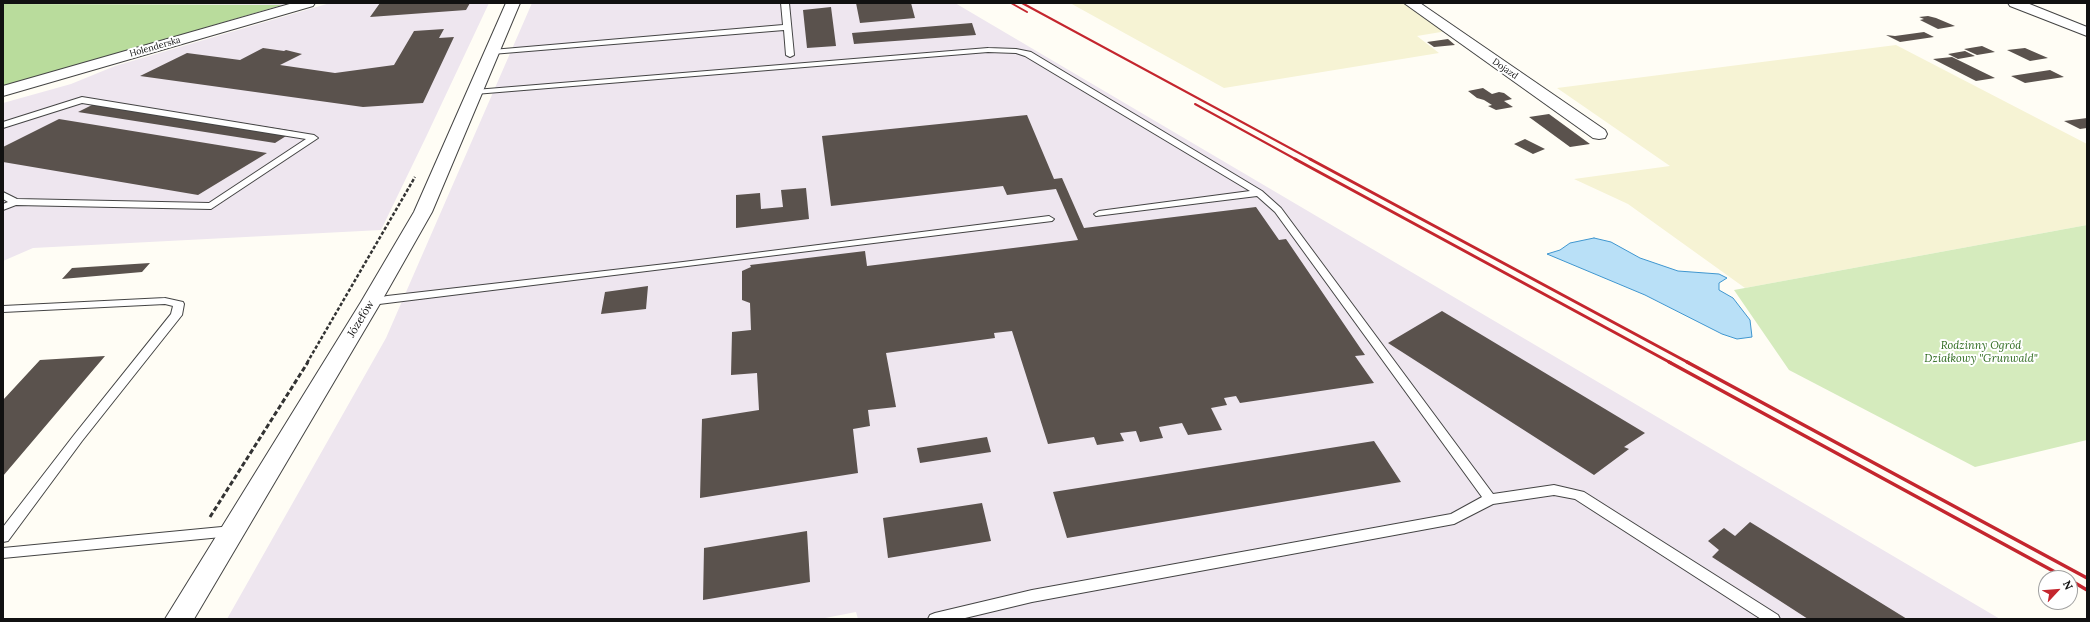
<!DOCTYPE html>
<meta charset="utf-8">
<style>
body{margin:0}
#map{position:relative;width:2090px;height:622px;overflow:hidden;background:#fffdf5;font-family:Lora,serif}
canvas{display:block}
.frame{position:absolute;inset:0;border:4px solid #111;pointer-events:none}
.north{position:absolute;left:2038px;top:570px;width:40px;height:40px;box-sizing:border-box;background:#fff;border:1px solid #a0a0a0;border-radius:50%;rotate:64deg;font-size:11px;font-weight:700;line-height:16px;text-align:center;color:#111}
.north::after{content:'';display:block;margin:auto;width:14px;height:18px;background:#c4262e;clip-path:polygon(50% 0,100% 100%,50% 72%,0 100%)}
</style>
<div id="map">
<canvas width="2090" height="622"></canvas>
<div class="frame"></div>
<div class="north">N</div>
</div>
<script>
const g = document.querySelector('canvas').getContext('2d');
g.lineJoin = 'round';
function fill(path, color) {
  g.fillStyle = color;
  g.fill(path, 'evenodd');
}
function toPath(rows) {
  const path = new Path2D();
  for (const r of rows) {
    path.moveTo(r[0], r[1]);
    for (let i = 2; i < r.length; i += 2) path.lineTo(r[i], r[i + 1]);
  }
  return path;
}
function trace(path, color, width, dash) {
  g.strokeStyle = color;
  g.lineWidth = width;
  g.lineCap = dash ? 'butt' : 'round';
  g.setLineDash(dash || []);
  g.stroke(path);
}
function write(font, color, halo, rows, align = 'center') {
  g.font = font + ' Lora,serif';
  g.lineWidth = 4;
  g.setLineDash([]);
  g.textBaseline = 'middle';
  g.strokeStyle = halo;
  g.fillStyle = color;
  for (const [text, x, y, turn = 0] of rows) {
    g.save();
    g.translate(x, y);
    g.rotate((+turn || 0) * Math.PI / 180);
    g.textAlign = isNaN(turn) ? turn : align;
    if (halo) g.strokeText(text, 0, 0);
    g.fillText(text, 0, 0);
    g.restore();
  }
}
const industrial = toPath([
 [3,3,290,3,282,5],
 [330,3,489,3,426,137,381,230,33,248,3,261,3,103,71,84,115,66],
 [532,3,955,3,2000,619,858,619,856,612,820,619,227,619,386,338]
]);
const farmland = toPath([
 [1070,3,1406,3,1447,31,1417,36,1439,53,1224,88],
 [1896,45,2087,144,2087,225,1745,288,1628,204,1574,179,1670,166,1557,88]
]);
const green = toPath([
 [2087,225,2087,440,1975,467,1789,370,1734,290]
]);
const forest = toPath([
 [3,4,282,5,3,87]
]);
const water = toPath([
 [1594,238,1611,242,1640,258,1678,271,1719,274,1727,278,1719,283,1719,290,1733,298,1750,320,1752,337,1737,339,1722,334,1645,295,1547,254,1560,250,1570,243,1594,238]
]);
const building = toPath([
 [380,3,470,3,466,10,370,17],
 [856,3,911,3,915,18,860,23],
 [831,7,836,46,807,48,803,10],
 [1928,16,1936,18,1955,26,1938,29,1920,20,1924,19,1919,17],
 [972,23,976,35,854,44,852,33],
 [444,29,439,38,454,37,423,103,363,107,140,76,187,53,240,60,263,48,284,51,286,50,302,54,280,65,335,73,394,65,414,31],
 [1924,32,1934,37,1900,42,1886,35,1895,36],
 [1448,39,1455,45,1434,47,1427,42],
 [1982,46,1995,52,1977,55,1964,49],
 [2025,48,2048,58,2030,61,2007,50],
 [1965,51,1975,56,1958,59,1948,54],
 [1952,57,1995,78,1976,81,1933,59],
 [2050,70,2064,77,2025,83,2011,76],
 [1483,88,1492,94,1499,92,1504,93,1512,99,1504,101,1513,107,1496,110,1488,106,1492,105,1484,100,1477,98,1468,91],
 [100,101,294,131,275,143,78,112],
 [1549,114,1590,144,1570,147,1529,117],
 [1027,115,1054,179,1062,178,1084,228,1256,207,1279,240,1286,239,1365,355,1355,356,1374,383,1240,403,1236,396,1224,398,1227,405,1211,408,1222,430,1188,435,1182,423,1159,427,1163,438,1140,442,1136,431,1120,433,1124,441,1097,445,1094,437,1048,444,1012,331,994,333,995,338,886,353,896,407,868,410,870,426,853,429,858,473,700,498,702,419,759,410,757,373,731,375,732,332,751,330,750,303,742,300,742,271,751,267,750,265,865,251,867,266,1078,240,1056,189,1007,195,1003,186,831,206,822,136],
 [2087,118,2087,128,2080,129,2064,121],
 [59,119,267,153,198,195,3,162,3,147],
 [1525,139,1545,149,1533,154,1514,144],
 [806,188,809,219,736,228,736,195,760,193,761,209,783,207,781,190],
 [150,263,142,272,62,279,72,268],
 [648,286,646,309,601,314,605,292],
 [1442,311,1645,433,1624,447,1629,449,1594,475,1388,343],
 [105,356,3,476,3,400,40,360],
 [987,437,991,452,920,463,917,448],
 [1374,441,1401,482,1067,538,1053,492],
 [982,503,991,541,888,558,883,518],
 [1750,522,1907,619,1808,619,1712,557,1719,550,1708,541,1724,528,1735,536],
 [807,531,810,582,703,600,704,548]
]);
const pathFar1 = toPath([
 [307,363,415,177]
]);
const path = toPath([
 [210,517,308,362]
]);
const service = toPath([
 [781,3,789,3,794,55,790,57,786,55,784,30,492,54,488,52,492,50,783,25,781,3],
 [988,48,1016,49,1031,52,1262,191,1281,208,1493,494,1554,485,1584,492,1778,615,1780,619,1761,619,1575,499,1554,495,1493,504,1454,524,1032,602,961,619,928,619,930,615,935,613,1032,590,1451,514,1482,497,1275,212,1257,196,1096,216,1094,214,1099,211,1250,191,1025,56,1016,53,988,52,475,94,471,92,475,90,988,48],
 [82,97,314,135,318,138,211,209,16,205,3,210,3,204,8,202,3,199,3,192,17,199,209,203,306,139,82,103,3,128,3,122,82,97],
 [1049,216,1054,219,1052,221,371,305,366,302,367,300,387,296,683,262,1049,216],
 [165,298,183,302,184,304,182,315,82,441,8,541,3,542,3,527,74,435,171,314,173,306,165,304,3,312,3,306,165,298],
 [232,526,237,527,239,531,237,535,232,536,3,558,3,548,232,526]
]);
const minor = toPath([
 [293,3,315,3,313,6,3,96,3,86,293,3],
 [506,3,520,3,432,212,381,302,194,619,165,619,361,302,414,212,506,3],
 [1404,3,1420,3,1605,130,1607,134,1605,138,1599,139,1593,138,1404,3],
 [2008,3,2027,3,2087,27,2087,36,2010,6,2008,3]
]);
const railFar2 = toPath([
 [1011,3,1027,12],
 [1022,3,1312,160],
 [1195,104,1297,160]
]);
const railFar1 = toPath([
 [1295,159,1671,363],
 [1310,159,1689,363]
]);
const rail = toPath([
 [1669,362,2066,578],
 [1687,362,2087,578],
 [2070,580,2087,590]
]);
const farStreetnames = [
 ["Holenderska",155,47,-16],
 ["Dojazd",1505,69,35]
];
const streetNames = [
 ["Józefów",361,319,-59]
];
const parkNames = [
 ["Rodzinny Ogród",1981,346],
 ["Działkowy \"Grunwald\"",1981,359]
];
fill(industrial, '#eee6ef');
fill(farmland, '#f6f3d4');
fill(green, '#d5ebbd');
fill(forest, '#b9dc9c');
fill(water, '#b9e0f7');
trace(water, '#3f96cf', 1);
fill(building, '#5a524d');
trace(service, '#444', 2);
trace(minor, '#444', 2);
trace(pathFar1, '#333', 2.5, [3.5, 2]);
trace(path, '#333', 3, [5, 2.5]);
fill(service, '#fff');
fill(minor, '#fff');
trace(railFar2, '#c4262e', 2);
trace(railFar1, '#c4262e', 3);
trace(rail, '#c4262e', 3.5);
write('9px', '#111', '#fff', farStreetnames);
write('11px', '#111', '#fff', streetNames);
write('italic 11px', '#2f6b1f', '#fff', parkNames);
</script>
